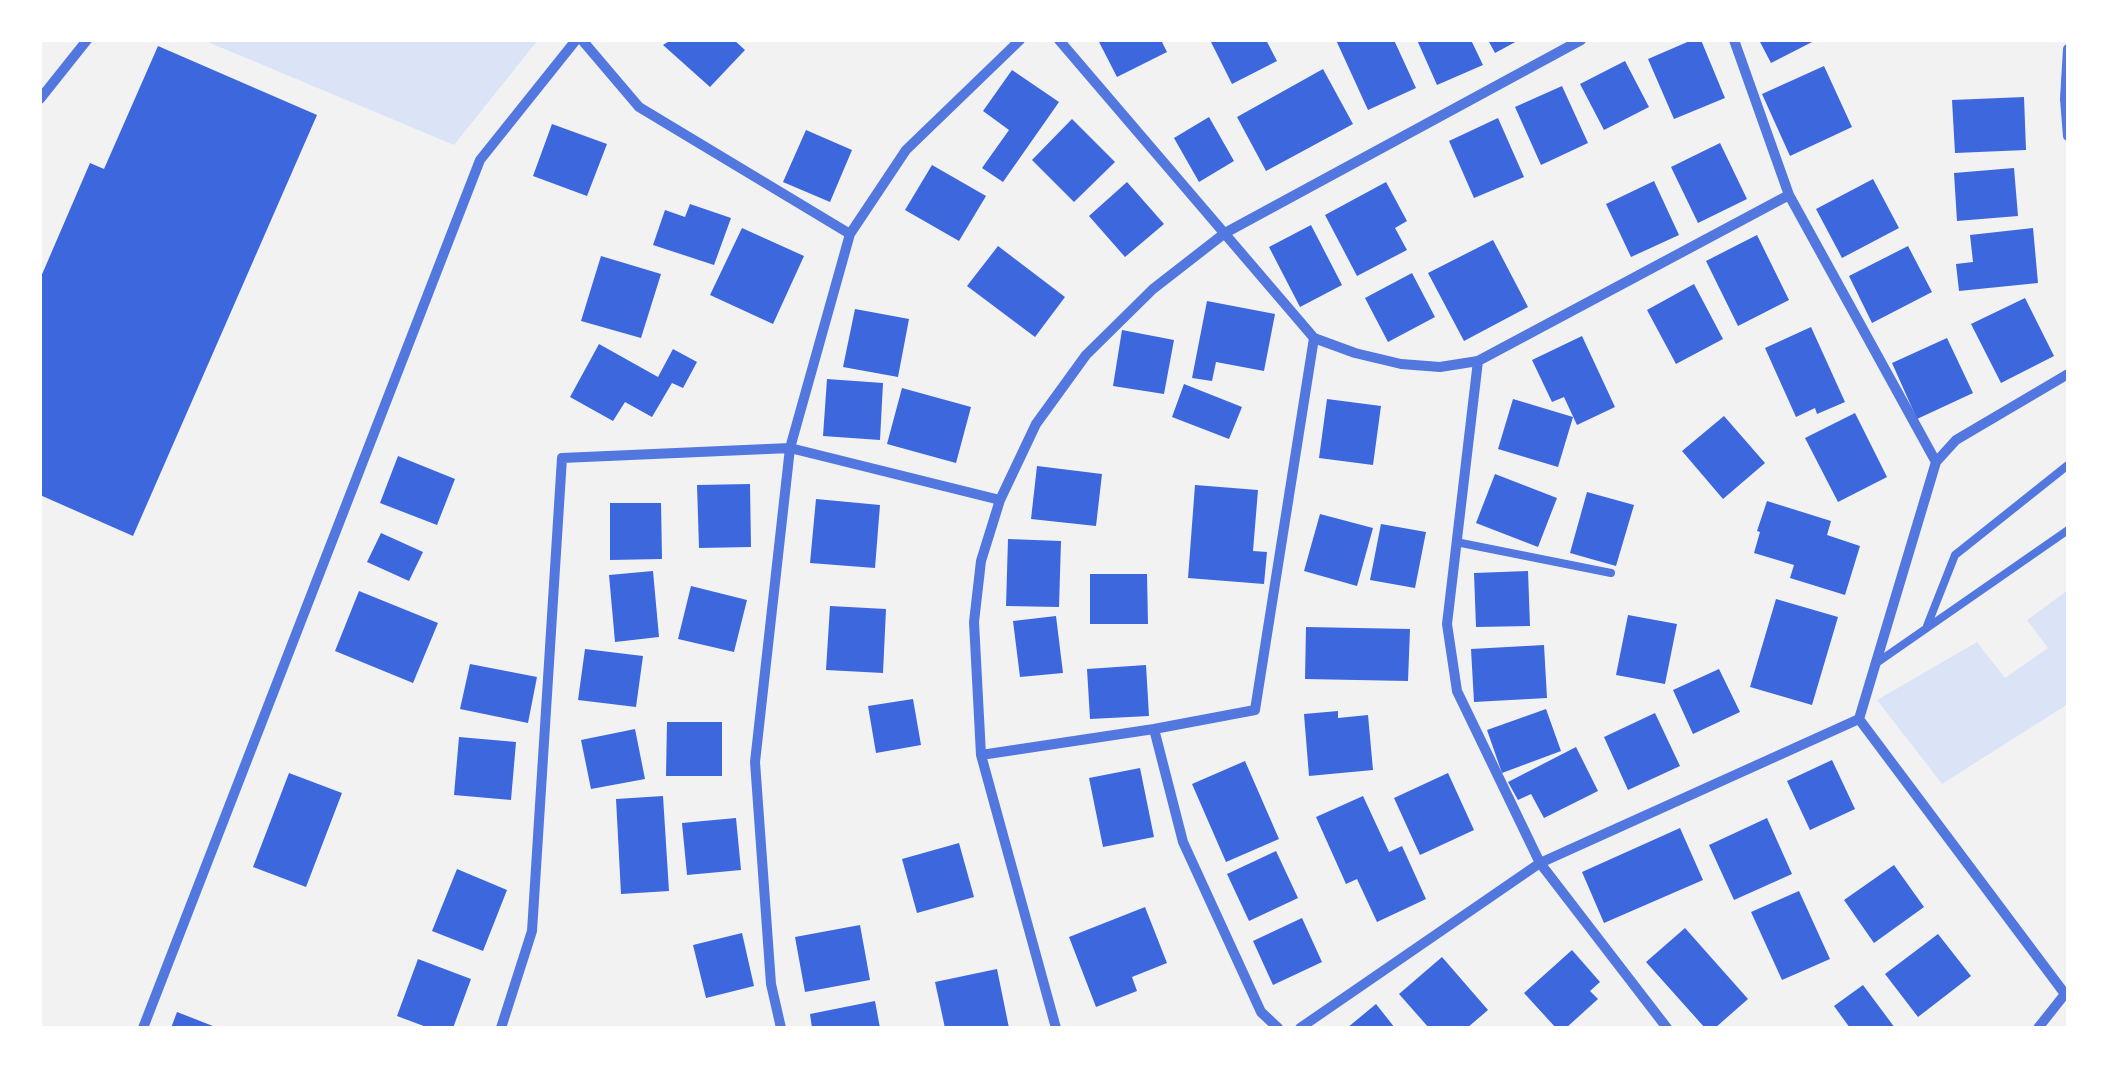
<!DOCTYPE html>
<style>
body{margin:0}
#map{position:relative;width:2108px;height:1068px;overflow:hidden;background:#f2f2f2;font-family:Merriweather,serif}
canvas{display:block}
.frame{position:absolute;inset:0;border:42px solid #fff;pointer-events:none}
</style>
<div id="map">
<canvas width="2108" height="1068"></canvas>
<div class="frame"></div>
</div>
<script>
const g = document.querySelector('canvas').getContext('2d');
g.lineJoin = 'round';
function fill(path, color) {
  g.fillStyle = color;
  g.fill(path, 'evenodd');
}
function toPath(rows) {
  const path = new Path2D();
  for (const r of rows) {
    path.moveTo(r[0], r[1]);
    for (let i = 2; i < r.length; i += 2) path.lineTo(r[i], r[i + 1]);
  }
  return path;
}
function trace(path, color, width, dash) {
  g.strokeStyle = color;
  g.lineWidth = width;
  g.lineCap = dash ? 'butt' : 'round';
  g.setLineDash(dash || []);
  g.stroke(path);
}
const green = toPath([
 [203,40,538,40,454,145],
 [2068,590,2068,704,1942,784,1877,700,1977,642,2005,678,2048,648,2027,620]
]);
const building = toPath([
 [671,40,734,40,745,50,710,87,663,45],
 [1098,40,1161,40,1167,52,1117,77],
 [1210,40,1266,40,1277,61,1232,84],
 [1336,40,1394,40,1416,88,1368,110],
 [1417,40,1471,40,1483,65,1437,85],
 [1488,40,1519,40,1495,53],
 [1692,40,1701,40,1725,98,1674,119,1648,59],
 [1759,40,1816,40,1771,63],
 [158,46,317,115,133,536,40,495,40,279,90,163,104,169],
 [1625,61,1649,107,1604,130,1580,84],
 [1824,66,1852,127,1790,156,1762,94],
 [1323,69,1353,124,1266,171,1237,117],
 [1012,70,1059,102,1003,182,982,168,1009,130,983,111],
 [1562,86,1588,143,1541,165,1515,107],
 [2024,97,2026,150,1955,153,1952,100],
 [1209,117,1234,161,1199,182,1174,138],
 [1498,118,1524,177,1474,198,1449,141],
 [1072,119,1115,162,1074,202,1032,160],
 [552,124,607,144,587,196,533,176],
 [806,130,852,150,830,202,783,182],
 [1720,143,1747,199,1698,223,1671,167],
 [932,165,986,196,959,241,905,210],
 [2014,168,2018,216,1957,221,1954,173],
 [1873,179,1899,228,1842,258,1816,209],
 [1654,181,1679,235,1631,257,1606,204],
 [1127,182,1164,224,1125,257,1089,216],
 [1386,182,1407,221,1395,228,1407,250,1357,276,1325,215],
 [690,204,731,218,714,265,653,245,665,210,685,217],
 [1311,225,1342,285,1300,307,1269,247],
 [742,228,804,256,773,324,710,295],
 [2033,228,2038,283,1959,291,1956,264,1973,262,1970,235],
 [1757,235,1789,300,1738,326,1706,261],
 [1493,240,1528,307,1464,341,1428,273],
 [998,246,1065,297,1035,337,967,286],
 [1908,246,1932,292,1872,323,1849,276],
 [601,256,661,274,641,338,581,321],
 [1412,273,1435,317,1388,342,1365,298],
 [1694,284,1723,339,1676,364,1647,310],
 [2025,298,2054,356,2001,383,1971,324],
 [1207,301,1275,314,1264,371,1216,362,1212,381,1192,378],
 [855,309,909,319,898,377,843,367],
 [1811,327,1845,402,1817,414,1815,408,1796,417,1765,348],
 [1122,330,1174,340,1164,394,1113,386],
 [1582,336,1615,407,1577,425,1564,397,1552,402,1532,360],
 [1947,338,1973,393,1917,419,1892,363],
 [599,344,658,377,673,349,697,362,683,388,672,383,652,417,625,402,613,421,570,397],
 [827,379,883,383,880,440,823,436],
 [1184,384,1242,407,1229,439,1172,417],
 [902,388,971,407,956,463,887,444],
 [1327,399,1381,406,1373,465,1319,458],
 [1513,399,1573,417,1558,467,1498,449],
 [1855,413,1887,477,1838,502,1805,438],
 [1724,416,1765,463,1723,499,1682,451],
 [398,456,455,479,437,525,380,503],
 [1037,466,1102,474,1096,526,1031,519],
 [1495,474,1557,498,1538,547,1476,523],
 [750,484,751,547,699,548,697,485],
 [1195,485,1258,490,1253,551,1267,552,1264,584,1188,578],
 [1587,492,1634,505,1616,566,1570,553],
 [816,499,880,505,875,568,810,563],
 [1767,501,1831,521,1827,535,1860,546,1845,595,1790,578,1794,565,1754,553,1760,532,1757,531],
 [610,503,661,503,662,559,610,560],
 [1320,514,1373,528,1357,586,1304,571],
 [1381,524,1426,532,1415,588,1370,580],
 [381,533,423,552,409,581,367,562],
 [1008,539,1061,541,1059,607,1006,606],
 [653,571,659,637,615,642,609,575],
 [1528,571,1530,626,1476,627,1474,573],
 [1090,574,1147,574,1148,624,1090,624],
 [691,586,747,600,734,652,678,639],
 [359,591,438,623,413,683,335,651],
 [1776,599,1838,617,1812,705,1750,687],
 [830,606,886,609,883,673,826,670],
 [1628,615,1677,624,1665,684,1616,675],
 [1056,616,1063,673,1020,677,1013,621],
 [1306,627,1410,629,1408,681,1305,679],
 [1544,645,1547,698,1474,702,1471,649],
 [585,649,643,656,636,707,578,700],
 [470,664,537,677,528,723,460,709],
 [1146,665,1149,716,1090,719,1087,669],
 [1719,669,1740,712,1693,734,1673,690],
 [913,699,921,745,876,753,868,706],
 [1546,709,1561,751,1502,773,1487,730],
 [1338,711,1338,718,1368,715,1373,770,1309,776,1304,714],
 [1655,713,1680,766,1628,790,1604,737],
 [667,722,722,722,722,776,666,776],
 [635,729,645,779,591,789,581,740],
 [459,737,516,742,511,800,454,795],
 [1576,747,1598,791,1544,818,1531,794,1518,800,1508,782],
 [1832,760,1855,809,1810,830,1787,781],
 [1245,761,1279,839,1226,862,1192,784],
 [1140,768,1154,837,1103,847,1089,778],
 [289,773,342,793,306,887,253,867],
 [1448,773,1474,830,1420,855,1394,798],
 [663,796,669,891,621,894,616,799],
 [1363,796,1389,852,1402,846,1426,899,1377,922,1357,879,1346,884,1316,817],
 [736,818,741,870,687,875,682,823],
 [1767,818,1792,874,1734,900,1709,845],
 [1680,828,1703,880,1604,923,1582,872],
 [959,843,974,897,917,913,902,859],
 [1276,851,1298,898,1249,921,1227,874],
 [1894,865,1924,907,1874,943,1844,900],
 [457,869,507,890,483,951,432,931],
 [1799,891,1830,959,1782,980,1751,912],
 [1145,907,1167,963,1132,977,1137,991,1096,1007,1069,937],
 [1302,918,1322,962,1273,985,1253,941],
 [860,925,870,980,805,992,795,937],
 [1685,928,1748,999,1715,1028,1705,1028,1646,962],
 [742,933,754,986,706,998,693,945],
 [1938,934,1971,976,1918,1017,1885,974],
 [1572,950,1600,982,1590,991,1598,999,1566,1028,1556,1028,1524,993],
 [1442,957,1488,1010,1467,1028,1429,1028,1399,994],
 [418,959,471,979,453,1028,429,1028,397,1016],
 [997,969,1009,1028,945,1028,935,982],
 [1863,985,1895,1028,1850,1028,1834,1006],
 [875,1001,880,1028,812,1028,810,1014],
 [1376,1004,1395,1028,1347,1028],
 [177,1012,218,1028,171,1028]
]);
const service = toPath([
 [1456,542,1611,573],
 [1927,626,1955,555,2068,465],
 [1875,664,2068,530]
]);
const minor = toPath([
 [582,40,639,107,850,234],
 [1059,40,1314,338,1355,353,1401,364,1440,367,1478,361],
 [1734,40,1789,195,1936,462],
 [2068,49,2065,99,2068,136],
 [40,99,87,40],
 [1154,729,1183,842,1261,1012,1278,1028],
 [981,755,1154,729,1255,710,1314,338],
 [143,1028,480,160,576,40],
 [501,1028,532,931,562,458,790,448,1000,500],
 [781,1028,771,984,755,762,790,448,850,234,906,150,1020,40],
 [1056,1028,981,755,974,622,981,561,1000,500,1036,424,1086,355,1153,289,1225,233,1581,40],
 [1300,1028,1540,863,1859,719],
 [1667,1028,1540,863,1457,691,1447,624,1478,361,1789,195],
 [2038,1028,2065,994,1859,719,1936,462,1956,440,2068,374]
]);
fill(green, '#dbe4f7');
fill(building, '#3d67dc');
trace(service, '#5277de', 8);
trace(minor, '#5277de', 10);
</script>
